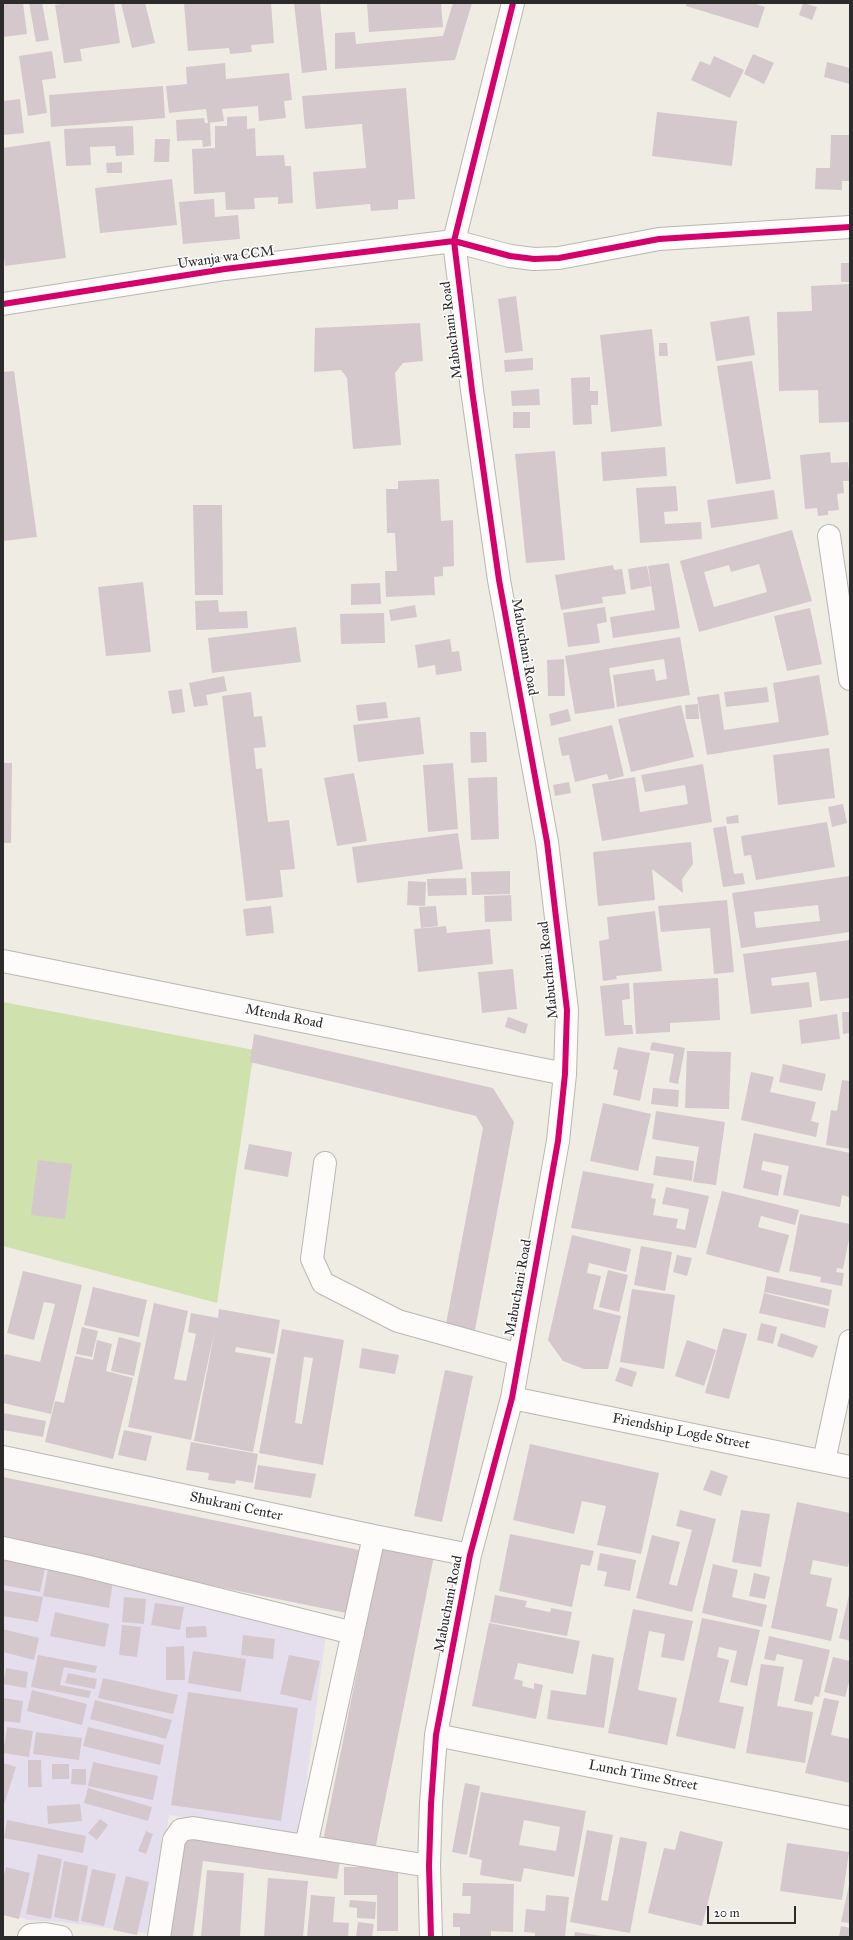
<!DOCTYPE html>
<style>
body{margin:0}
#map{position:relative;width:853px;height:1940px;overflow:hidden;background:#efece3;font-family:"IM FELL Great Primer",serif}
canvas{display:block}
.frame{position:absolute;inset:0;border:4px solid #2b2b2b;pointer-events:none}
.scale{position:absolute;left:707px;top:1906px;width:89px;height:18px;box-sizing:border-box;border:2px solid #2b2b2b;border-top:0;padding-left:5px;font-size:12px;line-height:14px;white-space:nowrap;color:#2b2b2b;-webkit-text-stroke:3px #fff;paint-order:stroke}
</style>
<div id="map">
<canvas width="853" height="1940"></canvas>
<div class="frame"></div>
<div class="scale">20 m</div>
</div>
<script>
const g = document.querySelector('canvas').getContext('2d');
g.lineJoin = 'round';
function fill(path, color) {
  g.fillStyle = color;
  g.fill(path, 'evenodd');
}
function toPath(rows) {
  const path = new Path2D();
  for (const r of rows) {
    path.moveTo(r[0], r[1]);
    for (let i = 2; i < r.length; i += 2) path.lineTo(r[i], r[i + 1]);
  }
  return path;
}
function trace(path, color, width, dash) {
  g.strokeStyle = color;
  g.lineWidth = width;
  g.lineCap = dash ? 'butt' : 'round';
  g.setLineDash(dash || []);
  g.stroke(path);
}
function write(font, color, halo, rows, align = 'center') {
  g.font = font + ' "IM FELL Great Primer",serif';
  g.lineWidth = 3;
  g.setLineDash([]);
  g.textBaseline = 'middle';
  g.strokeStyle = halo;
  g.fillStyle = color;
  for (const [text, x, y, turn = 0] of rows) {
    g.save();
    g.translate(x, y);
    g.rotate((+turn || 0) * Math.PI / 180);
    g.textAlign = isNaN(turn) ? turn : align;
    if (halo) g.strokeText(text, 0, 0);
    g.fillText(text, 0, 0);
    g.restore();
  }
}
const built = toPath([
 [3,1555,326,1634,299,1836,169,1815,153,1934,61,1922,27,1920,3,1909]
]);
const green = toPath([
 [3,1002,254,1050,217,1303,3,1246]
]);
const building = toPath([
 [3,3,23,3,27,34,3,37],
 [29,3,42,3,49,40,36,42],
 [70,3,114,3,120,43,80,49,82,61,64,63,55,5],
 [121,3,145,3,155,43,132,48],
 [184,3,271,3,274,43,251,45,252,52,230,54,229,48,188,51],
 [294,3,320,3,327,70,302,73],
 [367,3,441,3,443,27,369,32],
 [453,3,472,3,455,60,335,69,335,33,355,32,356,44,443,36],
 [687,3,753,3,765,7,758,28,686,6],
 [803,3,817,7,812,20,799,15],
 [52,51,56,78,42,80,47,113,28,116,19,56],
 [753,54,774,63,764,84,744,74],
 [714,56,744,70,730,98,691,80,700,61,710,65],
 [827,62,850,68,850,84,824,77],
 [225,63,226,79,289,73,292,100,284,101,286,118,259,121,258,106,222,109,224,121,208,123,206,109,169,113,166,86,187,84,186,67],
 [163,86,165,118,51,127,49,95],
 [406,88,415,199,398,200,398,209,371,211,370,204,316,209,313,172,366,168,362,124,305,129,302,96],
 [20,99,24,133,3,135,3,101],
 [657,112,737,121,732,166,652,156],
 [247,116,247,129,255,128,256,156,284,155,285,166,291,166,293,203,278,204,278,197,254,198,255,209,226,210,225,192,194,194,192,149,215,148,215,126,227,126,227,117],
 [204,118,205,123,210,123,211,146,203,147,202,140,177,141,176,120],
 [133,126,134,155,116,156,115,146,90,147,91,165,66,166,64,129],
 [831,135,850,135,850,181,842,181,842,190,815,189,816,168,830,168],
 [155,139,170,139,169,162,154,162],
 [50,141,66,258,5,266,3,248,3,148],
 [122,162,122,173,107,173,106,163],
 [172,179,177,225,100,233,95,188],
 [214,199,215,217,238,215,240,239,183,244,179,202],
 [841,263,850,263,850,282,841,282],
 [850,284,850,422,819,423,818,390,779,391,777,312,812,311,811,286],
 [516,296,523,351,505,353,498,299],
 [749,316,755,355,716,361,710,322],
 [420,323,423,361,403,363,395,373,401,445,353,449,347,378,341,370,314,372,315,328],
 [652,329,662,426,611,432,600,335],
 [659,343,667,343,668,356,659,356],
 [533,358,533,370,505,372,504,360],
 [752,361,771,479,736,484,717,366],
 [14,371,37,537,3,541,3,372],
 [590,377,590,391,598,391,598,405,591,405,592,424,573,425,571,378],
 [539,389,540,405,512,406,511,391],
 [513,412,530,412,530,428,513,428],
 [665,447,667,476,603,481,601,452],
 [555,451,565,560,526,563,515,454],
 [830,452,831,463,848,462,850,481,843,481,844,493,837,494,839,510,828,511,828,515,818,516,817,508,805,509,800,455],
 [439,479,441,521,453,520,454,566,443,567,443,576,434,577,435,595,386,597,385,571,397,571,395,533,387,533,386,489,398,489,398,481],
 [676,486,678,511,664,512,665,524,701,522,702,539,640,543,636,488],
 [774,490,778,519,711,528,707,500],
 [193,505,222,505,223,595,195,595],
 [792,530,812,601,699,632,680,561],
 [759,564,767,592,714,607,704,572,729,565,731,572],
 [669,563,680,628,613,638,610,617,655,610,648,566],
 [613,565,614,570,622,569,626,594,602,597,603,603,561,610,555,575],
 [647,566,651,586,631,590,628,569],
 [143,582,151,652,106,656,98,587],
 [380,583,381,604,351,605,351,584],
 [218,600,219,612,247,611,248,628,196,630,195,601],
 [415,605,417,617,391,621,389,610],
 [605,607,607,622,597,624,600,643,568,647,563,613],
 [810,608,822,664,787,671,774,616],
 [384,613,385,643,341,644,340,614],
 [296,627,301,662,212,673,208,638],
 [680,637,690,695,617,707,613,675,654,669,656,681,667,679,664,659,609,668,615,708,575,714,565,656],
 [450,639,452,652,459,651,462,671,436,675,435,665,418,668,415,645],
 [564,659,565,696,548,696,547,660],
 [819,675,829,735,707,755,697,697,719,694,724,730,779,722,773,683],
 [224,676,227,691,206,695,208,705,194,707,189,683],
 [767,687,769,702,726,707,724,692],
 [182,689,185,712,172,714,168,691],
 [251,692,254,717,262,716,266,747,254,748,256,769,262,768,268,822,289,820,295,869,280,870,283,897,246,901,222,696],
 [386,702,388,718,358,721,356,705],
 [698,704,699,719,686,719,685,705],
 [681,705,694,757,631,772,618,719],
 [568,709,571,721,551,726,549,714],
 [420,717,424,754,358,762,353,725],
 [612,725,624,776,609,780,607,774,575,782,569,755,562,756,558,738],
 [470,732,486,732,487,762,471,763],
 [829,748,835,798,778,805,773,755],
 [3,763,12,763,11,843,3,843],
 [453,763,458,829,428,832,423,765],
 [703,764,712,822,602,841,592,784,635,777,640,812,688,804,685,785,645,792,641,775],
 [354,773,367,841,337,846,324,778],
 [497,777,499,839,471,840,468,778],
 [569,782,571,793,555,796,553,785],
 [843,804,847,823,832,827,828,807],
 [738,815,739,823,727,824,726,817],
 [827,822,835,867,756,880,751,855,744,856,741,836],
 [726,826,734,874,743,873,745,884,723,887,713,828],
 [458,833,463,869,357,883,352,847],
 [691,842,693,864,682,879,683,893,652,869,655,900,598,906,593,852],
 [510,871,510,894,472,895,471,872],
 [850,876,850,932,741,948,732,893],
 [818,905,820,921,756,928,754,912],
 [466,878,467,895,428,896,427,879],
 [408,881,426,882,425,906,407,905],
 [511,895,512,921,485,922,484,896],
 [727,900,734,972,714,974,710,928,661,932,658,906],
 [271,906,274,933,246,936,243,909],
 [436,906,438,926,421,928,419,907],
 [655,911,662,971,616,976,617,979,603,981,599,941,609,939,607,917],
 [446,926,447,933,490,929,493,964,418,972,414,929],
 [850,940,850,998,820,1001,816,972,771,978,772,986,809,982,812,1007,751,1014,743,954],
 [513,969,517,1009,482,1013,478,972],
 [718,978,720,1020,670,1023,670,1032,636,1034,633,983],
 [629,983,630,999,622,1000,624,1025,632,1025,633,1034,605,1036,600,986],
 [842,1012,850,1012,850,1033,843,1034],
 [837,1014,840,1039,801,1044,799,1020],
 [508,1017,528,1024,525,1034,505,1027],
 [254,1034,493,1088,514,1122,475,1330,446,1324,483,1128,476,1116,250,1062],
 [652,1042,685,1048,678,1084,669,1082,674,1054,650,1050],
 [618,1047,650,1053,640,1101,613,1095,618,1070,613,1069],
 [687,1051,731,1052,729,1109,685,1108],
 [783,1064,826,1074,822,1091,779,1082],
 [751,1072,774,1077,770,1092,816,1102,811,1121,819,1123,816,1137,741,1120],
 [842,1080,850,1081,850,1149,826,1145,831,1110,837,1111],
 [653,1088,679,1090,678,1107,651,1104],
 [603,1103,651,1114,638,1171,590,1161],
 [656,1111,725,1122,716,1185,693,1182,699,1147,652,1139],
 [754,1133,850,1153,849,1197,842,1195,840,1207,783,1195,789,1166,763,1161,761,1170,782,1175,778,1196,743,1188],
 [249,1144,292,1152,288,1177,244,1169],
 [656,1156,694,1161,692,1181,653,1175],
 [38,1160,72,1164,65,1219,31,1215],
 [583,1171,654,1184,651,1198,656,1199,653,1215,678,1219,676,1228,685,1230,689,1209,662,1204,666,1187,709,1196,696,1248,571,1228],
 [722,1191,799,1210,795,1225,761,1216,758,1227,789,1235,779,1273,706,1254],
 [800,1214,850,1224,850,1234,843,1269,837,1268,836,1272,844,1273,842,1286,820,1282,821,1277,789,1271],
 [572,1235,631,1249,626,1272,589,1263,587,1273,601,1276,593,1309,621,1316,608,1369,584,1369,563,1361,548,1340],
 [641,1246,672,1252,665,1291,634,1285],
 [677,1255,692,1258,687,1276,673,1272],
 [608,1270,628,1275,619,1312,599,1307],
 [23,1271,82,1285,51,1414,3,1403,3,1364,5,1354,40,1362,55,1304,44,1302,34,1340,7,1333],
 [767,1276,832,1290,829,1306,764,1292],
 [93,1287,147,1300,139,1337,84,1325],
 [632,1289,675,1295,664,1369,620,1362],
 [764,1293,829,1309,825,1328,759,1313],
 [154,1303,188,1311,174,1379,186,1381,196,1334,188,1332,191,1313,218,1318,219,1309,280,1320,274,1354,236,1347,235,1352,271,1358,253,1452,194,1441,215,1329,191,1440,128,1427],
 [761,1323,777,1327,773,1344,757,1340],
 [82,1327,98,1331,92,1357,76,1354],
 [723,1328,747,1334,729,1399,705,1393],
 [282,1329,344,1340,323,1465,259,1453],
 [304,1357,313,1358,302,1424,295,1423],
 [781,1333,818,1346,813,1358,777,1346],
 [119,1337,141,1343,134,1376,111,1371],
 [97,1340,112,1344,106,1371,133,1378,113,1459,45,1442,55,1401,64,1403,75,1356,93,1360],
 [687,1340,716,1350,704,1386,675,1376],
 [362,1348,399,1355,395,1374,359,1368],
 [620,1367,637,1372,632,1387,615,1381],
 [445,1370,473,1376,442,1522,414,1516],
 [3,1413,46,1421,43,1437,3,1430],
 [124,1430,152,1436,146,1461,118,1455],
 [191,1442,258,1454,253,1483,236,1480,235,1484,208,1480,209,1473,186,1470],
 [530,1444,659,1473,641,1554,597,1545,606,1506,582,1501,574,1534,513,1520],
 [258,1465,316,1474,311,1498,254,1489],
 [711,1470,728,1476,721,1496,703,1490],
 [3,1477,364,1551,351,1614,3,1543],
 [797,1502,850,1513,850,1555,848,1567,813,1560,810,1574,832,1578,826,1606,838,1609,831,1641,771,1628],
 [680,1510,716,1519,692,1612,636,1598,652,1535,680,1542,669,1584,677,1586,692,1530,676,1526],
 [741,1510,770,1514,761,1567,732,1562],
 [510,1534,594,1551,590,1566,581,1564,572,1607,499,1591],
 [382,1546,434,1556,375,1850,323,1841],
 [600,1553,636,1560,630,1591,604,1586,607,1572,597,1570],
 [3,1560,45,1568,40,1592,3,1585],
 [713,1564,738,1570,732,1597,767,1605,762,1627,702,1613],
 [48,1569,113,1581,109,1608,43,1596],
 [754,1573,770,1577,765,1599,749,1596],
 [3,1590,43,1597,38,1622,3,1616],
 [495,1595,527,1601,525,1607,550,1612,551,1608,572,1612,567,1636,490,1622],
 [849,1595,850,1596,850,1641,839,1638],
 [124,1597,146,1599,144,1624,122,1622],
 [155,1603,184,1607,180,1630,151,1625],
 [633,1609,693,1621,684,1661,661,1657,665,1634,649,1631,638,1690,677,1698,667,1745,608,1733],
 [55,1612,109,1624,105,1647,50,1636],
 [702,1618,760,1630,747,1686,730,1682,737,1651,719,1647,717,1657,729,1660,719,1702,744,1707,735,1749,676,1736],
 [489,1623,580,1641,573,1674,518,1663,514,1679,523,1681,522,1686,534,1689,534,1683,543,1685,536,1719,472,1706],
 [122,1625,141,1627,137,1657,119,1655],
 [206,1626,207,1637,186,1638,186,1627],
 [3,1629,39,1638,34,1660,3,1652],
 [243,1635,275,1639,273,1659,241,1655],
 [769,1636,830,1650,819,1697,815,1696,812,1705,794,1701,803,1660,777,1654,775,1661,764,1659],
 [184,1646,185,1680,166,1680,166,1647],
 [193,1651,246,1659,241,1692,188,1683],
 [592,1654,614,1658,604,1728,547,1719,551,1690,586,1695],
 [38,1655,97,1666,95,1673,64,1667,60,1685,91,1691,89,1698,31,1687],
 [289,1655,320,1661,311,1701,280,1694],
 [833,1657,850,1661,850,1682,849,1682,845,1697,824,1692],
 [761,1664,784,1667,777,1706,813,1712,805,1763,746,1753],
 [6,1668,28,1672,26,1688,3,1684],
 [68,1673,97,1679,95,1689,65,1683],
 [103,1678,178,1695,173,1714,98,1698],
 [32,1690,87,1704,82,1725,27,1711],
 [188,1692,298,1708,281,1821,171,1805],
 [3,1698,23,1701,20,1723,3,1721],
 [824,1698,839,1701,831,1735,850,1739,850,1783,805,1773],
 [95,1700,172,1720,166,1739,90,1719],
 [7,1727,33,1731,29,1757,3,1753],
 [88,1727,164,1745,160,1765,83,1746],
 [36,1732,82,1738,79,1760,33,1754],
 [28,1760,41,1760,42,1787,28,1787],
 [93,1762,158,1776,153,1800,88,1786],
 [3,1763,16,1767,3,1808],
 [52,1764,69,1764,69,1779,52,1779],
 [72,1769,86,1769,86,1785,71,1784],
 [465,1783,480,1786,467,1855,452,1852],
 [88,1788,152,1807,148,1821,84,1803],
 [481,1792,586,1811,574,1877,524,1868,521,1882,480,1875,482,1860,469,1857],
 [524,1820,560,1827,556,1851,519,1845],
 [80,1804,82,1821,48,1824,47,1806],
 [100,1819,108,1825,97,1840,88,1833],
 [7,1820,86,1836,83,1853,4,1838],
 [587,1830,613,1835,601,1900,608,1901,620,1837,647,1842,630,1933,570,1922],
 [146,1831,153,1834,146,1854,138,1851],
 [680,1831,723,1842,702,1926,648,1913,664,1848,675,1850],
 [182,1835,341,1856,337,1879,203,1861,193,1937,168,1937],
 [787,1843,849,1852,842,1900,780,1891],
 [38,1854,62,1859,51,1919,26,1914],
 [64,1861,88,1866,78,1922,54,1917],
 [6,1867,30,1873,19,1919,3,1915,3,1879],
 [344,1867,398,1867,398,1931,377,1931,377,1895,344,1895],
 [92,1869,116,1874,104,1926,81,1921],
 [207,1870,244,1873,240,1937,201,1937],
 [126,1876,149,1882,137,1935,113,1930],
 [268,1878,308,1881,303,1937,264,1937],
 [463,1883,514,1884,513,1932,491,1931,491,1937,460,1937,460,1927,453,1927,453,1913,470,1914,471,1896,462,1896],
 [849,1885,850,1885,850,1923,841,1922],
 [311,1895,335,1897,333,1922,349,1923,348,1937,307,1937],
 [546,1895,569,1897,565,1937,535,1937,535,1933,524,1932,526,1909,545,1911],
 [350,1900,376,1902,375,1919,357,1918,357,1908,349,1907],
 [358,1922,374,1924,372,1937,356,1937],
 [841,1926,850,1928,850,1937,839,1937],
 [575,1932,603,1936,603,1937,574,1937]
]);
const minor = toPath([
 [3,304,225,269,454,241,510,256,534,259,559,258,659,239,850,227],
 [829,536,850,679],
 [3,961,565,1074],
 [325,1163,312,1259,323,1283,398,1321,520,1355],
 [512,1398,850,1467],
 [3,1457,374,1536,470,1555],
 [824,1461,850,1341],
 [3,1548,85,1566,353,1633],
 [436,1735,850,1818],
 [306,1846,374,1536],
 [29,1937,31,1935,45,1934,61,1937],
 [159,1937,174,1840,181,1830,193,1828,429,1866],
 [431,1937,429,1866,431,1804,436,1735,470,1555,512,1398,558,1141,565,1074,567,1010,547,842,499,580,472,390,454,241,513,3]
]);
const cycleway = toPath([
 [3,304,225,269,454,241,510,256,534,259,559,258,659,239,850,227],
 [431,1937,429,1866,431,1804,436,1735,470,1555,512,1398,558,1141,565,1074,567,1010,547,842,499,580,472,390,454,241,513,3]
]);
const streetNames = [
 ["Uwanja wa CCM",226,258,-8],
 ["Mabuchani Road",452,330,-97],
 ["Mabuchani Road",524,647,80],
 ["Mabuchani Road",549,970,-96],
 ["Mtenda Road",284,1017,11],
 ["Mabuchani Road",519,1288,-80],
 ["Friendship Logde Street",681,1432,11],
 ["Shukrani Center",236,1507,12],
 ["Mabuchani Road",449,1604,-79],
 ["Lunch Time Street",643,1776,11]
];
fill(built, '#e5dfed');
fill(green, '#cfe1ad');
fill(building, '#d4c8cd');
trace(minor, '#b9b7b1', 24);
trace(minor, '#fdfcfb', 22);
trace(cycleway, '#d6006c', 6);
write('14px', '#2b2b2b', '#fff', streetNames);
</script>
